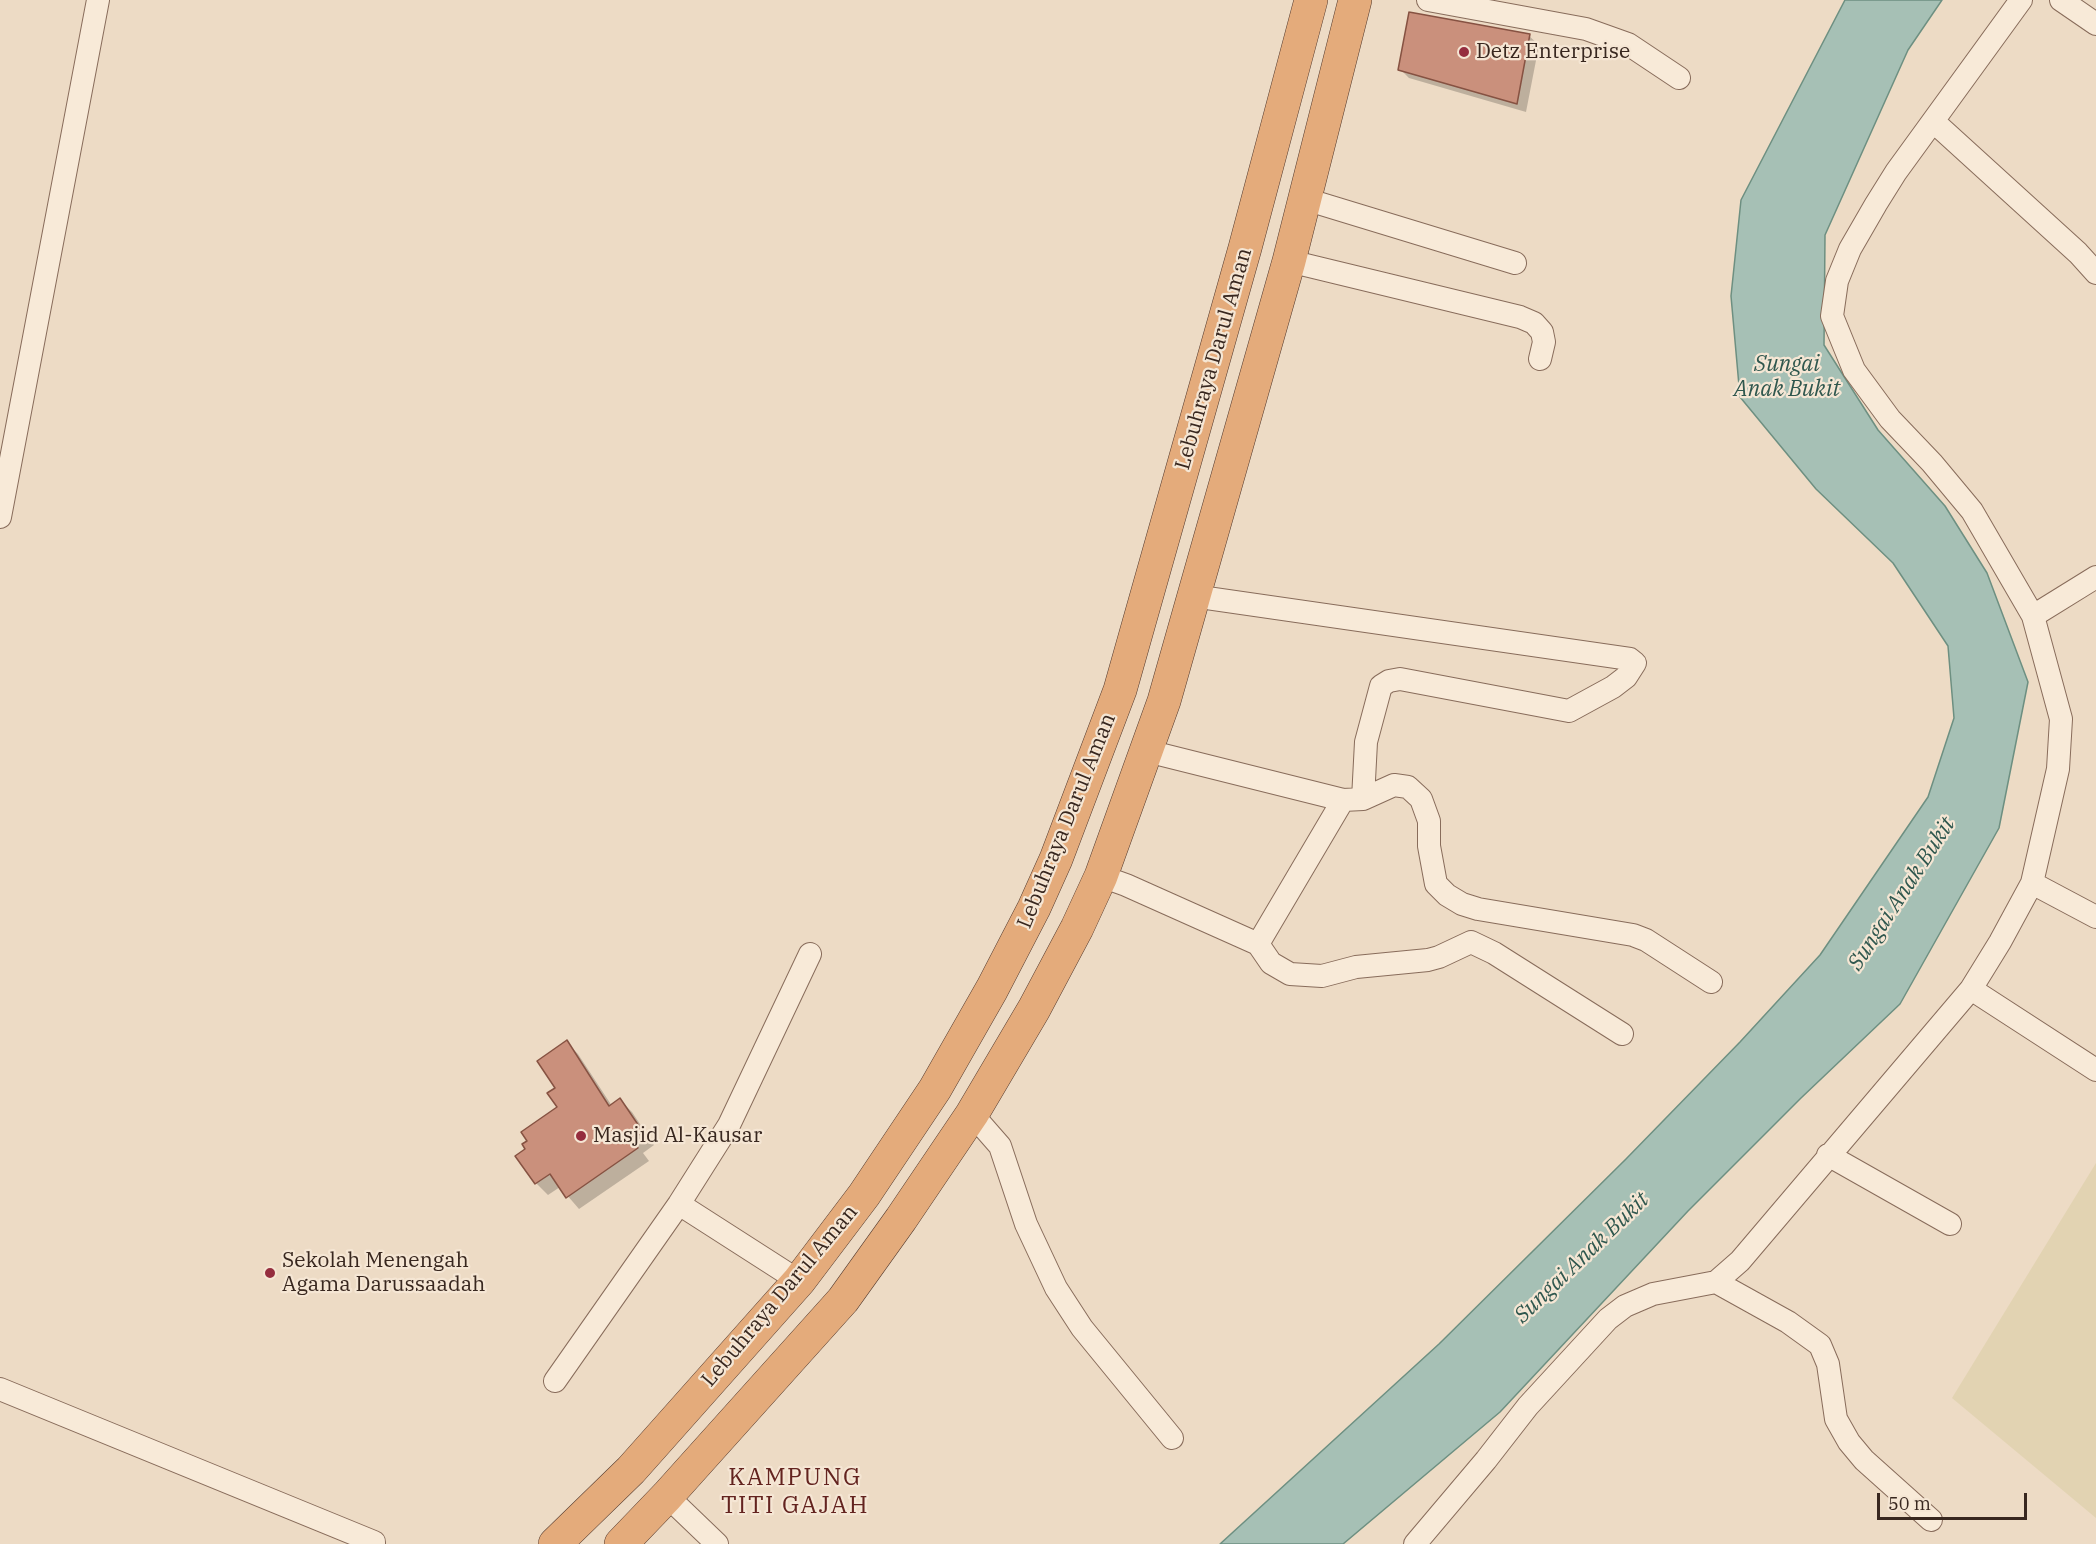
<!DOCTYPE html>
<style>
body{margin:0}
#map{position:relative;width:2096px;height:1544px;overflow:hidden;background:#eddbc5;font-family:"IBM Plex Serif",serif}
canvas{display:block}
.scale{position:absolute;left:1877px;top:1493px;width:150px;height:27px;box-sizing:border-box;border:3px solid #38271f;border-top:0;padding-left:8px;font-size:18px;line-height:21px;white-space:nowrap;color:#38271f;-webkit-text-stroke:4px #f5e6d4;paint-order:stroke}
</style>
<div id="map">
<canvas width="2096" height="1544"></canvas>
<div class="scale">50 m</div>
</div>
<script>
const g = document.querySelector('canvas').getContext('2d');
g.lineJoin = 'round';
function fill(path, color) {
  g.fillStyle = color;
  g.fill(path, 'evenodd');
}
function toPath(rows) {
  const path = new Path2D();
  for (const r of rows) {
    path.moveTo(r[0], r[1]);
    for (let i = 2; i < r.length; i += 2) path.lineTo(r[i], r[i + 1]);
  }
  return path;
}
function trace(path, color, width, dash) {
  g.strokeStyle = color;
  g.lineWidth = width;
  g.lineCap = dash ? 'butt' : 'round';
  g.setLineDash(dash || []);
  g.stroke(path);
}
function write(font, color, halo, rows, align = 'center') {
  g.font = font + ' "IBM Plex Serif",serif';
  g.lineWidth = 4.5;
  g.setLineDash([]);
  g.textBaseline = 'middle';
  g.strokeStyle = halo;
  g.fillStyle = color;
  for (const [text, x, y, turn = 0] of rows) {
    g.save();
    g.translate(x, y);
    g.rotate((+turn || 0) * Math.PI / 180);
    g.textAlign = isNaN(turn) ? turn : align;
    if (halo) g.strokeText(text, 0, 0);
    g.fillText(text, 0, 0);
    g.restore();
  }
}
const farmland = toPath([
 [2096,1163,2096,1518,1952,1398]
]);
const water = toPath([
 [1845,0,1942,0,1908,50,1825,235,1824,345,1878,430,1945,506,1987,573,2028,682,1999,828,1900,1004,1801,1098,1688,1211,1500,1412,1343,1544,1220,1544,1439,1344,1626,1159,1740,1042,1820,955,1928,797,1954,718,1948,646,1893,563,1816,489,1740,397,1731,296,1741,200,1845,0]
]);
const shadow = toPath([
 [1529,36,1539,45,1526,112,1409,78,1400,69],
 [566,1042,578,1054,612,1106,620,1100,632,1112,654,1145,643,1153,649,1161,579,1209,560,1187,548,1195,536,1183,518,1156,528,1150,529,1141,559,1107,557,1088]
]);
const building = toPath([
 [1409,12,1530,34,1517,104,1398,70,1409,12],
 [567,1040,609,1106,620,1098,643,1132,632,1140,638,1148,566,1198,550,1174,535,1184,515,1156,525,1149,522,1144,527,1141,521,1132,557,1107,547,1093,555,1088,537,1061,567,1040]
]);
const minor = toPath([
 [1428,0,1586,29,1628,44,1679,78],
 [2061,0,2096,24],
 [1934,122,2078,253,2096,273],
 [1305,199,1515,263],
 [1289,261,1520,317,1534,323,1542,332,1544,342,1540,359],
 [0,517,98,0],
 [1193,596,1630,659,1635,663,1626,677,1613,687,1569,711,1400,679,1389,681,1381,686,1366,742,1363,799],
 [2033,616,2096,577],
 [1147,751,1343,800,1363,799,1394,785,1408,787,1421,799,1429,821,1429,846,1436,884,1447,895,1462,904,1478,909,1633,935,1646,940,1711,982],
 [1101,876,1126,885,1258,944,1271,963,1290,974,1322,976,1356,967,1428,960,1439,957,1471,942,1494,953,1622,1034],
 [2032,883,2096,917],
 [1258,944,1343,800],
 [1971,989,2096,1070],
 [972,1114,1000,1146,1026,1224,1056,1288,1082,1328,1172,1438],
 [1828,1155,1950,1224],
 [679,1204,799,1281],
 [1716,1282,1788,1322,1820,1345,1828,1364,1836,1419,1849,1442,1864,1460,1931,1520],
 [555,1381,679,1204,729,1125,810,954],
 [0,1389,374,1542,374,1544],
 [667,1496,717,1544],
 [1415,1544,1486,1460,1528,1406,1608,1319,1625,1306,1653,1294,1716,1282,1740,1261,1971,989,2000,942,2032,883,2058,769,2061,719,2033,616,1972,511,1932,463,1890,419,1854,370,1832,316,1837,281,1850,249,1876,204,1896,172,2021,0]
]);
const trunk = toPath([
 [555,1544,631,1470,799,1281,864,1195,935,1089,992,989,1034,908,1056,859,1120,690,1245,248,1311,0],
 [621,1544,667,1496,843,1300,901,1219,972,1114,1034,1009,1077,928,1101,876,1164,701,1289,261,1355,0]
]);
const markers = [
 [1464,52,6,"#952d3e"],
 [581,1136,6,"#952d3e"],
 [270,1273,6,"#952d3e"]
];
const poiNames = [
 ["Detz Enterprise",1476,52],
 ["Masjid Al-Kausar",593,1136],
 ["Sekolah Menengah",282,1261],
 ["Agama Darussaadah",282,1285]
];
const streetNames = [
 ["Lebuhraya Darul Aman",1214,359,-74],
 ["Lebuhraya Darul Aman",1067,821,-68],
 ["Lebuhraya Darul Aman",780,1296,-50]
];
const waterNames = [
 ["Sungai",1787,365],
 ["Anak Bukit",1787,390],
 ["Sungai Anak Bukit",1902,894,-57],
 ["Sungai Anak Bukit",1582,1258,-44]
];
const quarterNames = [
 ["KAMPUNG",795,1478],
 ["TITI GAJAH",795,1506]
];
fill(farmland, '#e2d3b2');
fill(water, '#a6c0b5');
trace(water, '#6d8f81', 1.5);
fill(shadow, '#0003');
fill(building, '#ca907c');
trace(building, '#865242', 1.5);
trace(minor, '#886c5b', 24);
trace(trunk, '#553b2f', 34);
trace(minor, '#f8ead8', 22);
trace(trunk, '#e4ab7b', 33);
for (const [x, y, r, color] of markers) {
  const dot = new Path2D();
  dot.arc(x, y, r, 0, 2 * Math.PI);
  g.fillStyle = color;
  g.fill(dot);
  trace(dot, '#f5e6d4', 2);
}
write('21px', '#38271f', '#f5e6d4', poiNames, 'left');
write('21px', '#38271f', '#f5e6d4', streetNames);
write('italic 22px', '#2f574e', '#f5e6d4', waterNames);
g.letterSpacing = '1.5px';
write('24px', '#63231f', '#f5e6d4', quarterNames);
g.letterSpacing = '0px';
</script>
